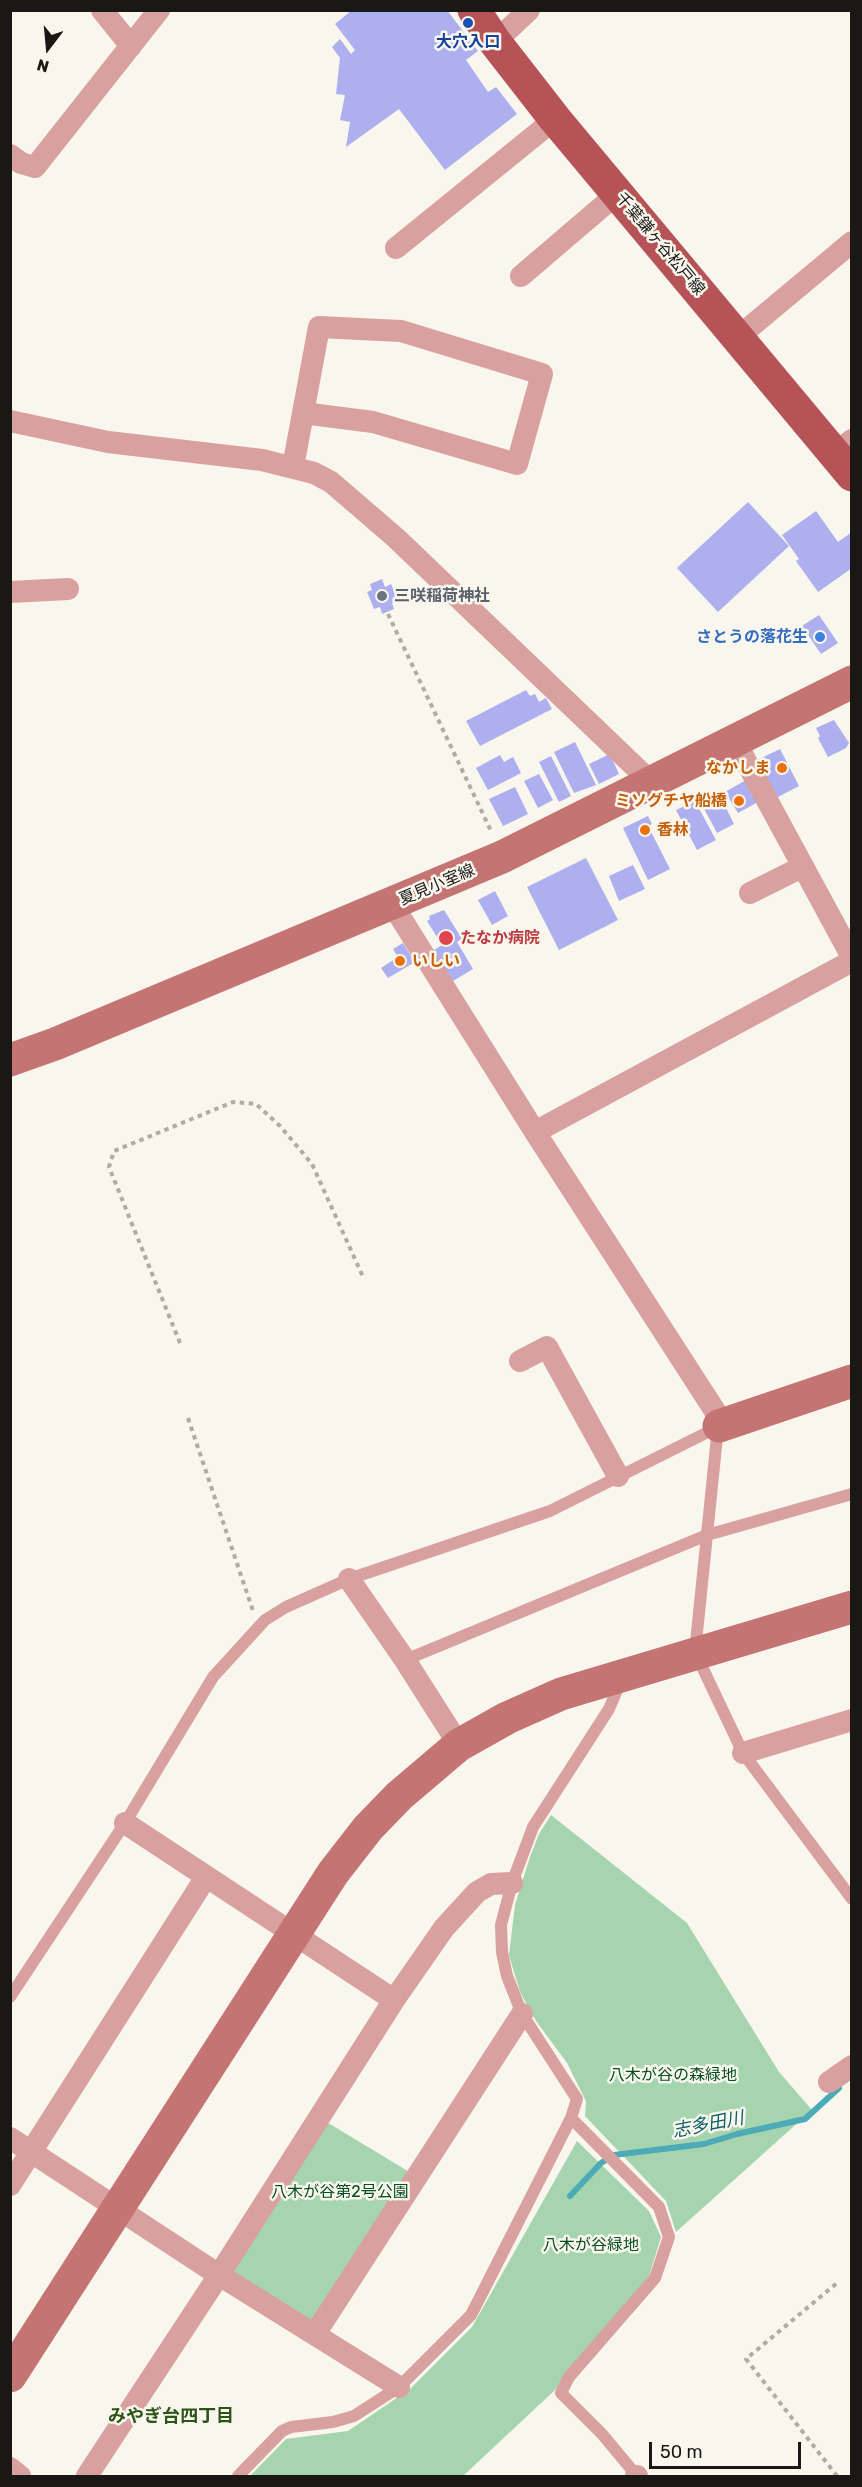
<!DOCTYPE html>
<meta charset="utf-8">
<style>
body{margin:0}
#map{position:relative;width:862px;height:2487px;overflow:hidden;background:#f8f6ed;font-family:Rubik,sans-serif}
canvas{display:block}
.frame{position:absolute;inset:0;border:12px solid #191815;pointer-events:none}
.north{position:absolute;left:18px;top:18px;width:60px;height:60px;-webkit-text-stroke:4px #f8f6ed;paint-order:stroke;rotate:196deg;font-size:16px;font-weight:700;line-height:24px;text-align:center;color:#191815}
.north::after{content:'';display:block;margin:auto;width:21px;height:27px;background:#191815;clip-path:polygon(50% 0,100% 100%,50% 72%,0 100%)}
.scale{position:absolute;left:649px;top:2442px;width:152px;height:27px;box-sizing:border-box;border:3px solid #191815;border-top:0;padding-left:8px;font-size:18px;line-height:21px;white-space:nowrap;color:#191815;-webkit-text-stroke:4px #f8f6ed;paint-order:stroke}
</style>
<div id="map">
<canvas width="862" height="2487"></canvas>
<div class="frame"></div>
<div class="north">N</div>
<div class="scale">50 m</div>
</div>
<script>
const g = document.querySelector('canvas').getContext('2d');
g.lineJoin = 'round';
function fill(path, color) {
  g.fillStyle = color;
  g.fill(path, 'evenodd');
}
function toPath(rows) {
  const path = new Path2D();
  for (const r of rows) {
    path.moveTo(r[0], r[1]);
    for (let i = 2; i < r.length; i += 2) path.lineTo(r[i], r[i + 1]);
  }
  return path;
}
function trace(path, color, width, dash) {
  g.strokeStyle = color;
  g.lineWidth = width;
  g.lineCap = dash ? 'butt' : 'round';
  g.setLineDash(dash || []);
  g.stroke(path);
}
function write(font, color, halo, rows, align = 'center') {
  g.font = font + ' Rubik,"Noto Sans JP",sans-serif';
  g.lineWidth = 5;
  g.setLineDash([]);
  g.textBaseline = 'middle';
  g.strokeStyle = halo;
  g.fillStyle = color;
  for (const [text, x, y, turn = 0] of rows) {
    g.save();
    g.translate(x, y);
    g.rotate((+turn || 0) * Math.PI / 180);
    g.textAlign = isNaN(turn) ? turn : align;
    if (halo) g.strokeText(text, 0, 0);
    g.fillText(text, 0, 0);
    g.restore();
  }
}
const green = toPath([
 [551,1815,687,1923,779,2072,812,2110,676,2232,666,2201,585,2116,586,2101,567,2063,536,2021,520,1992,509,1955,515,1905,530,1857,539,1834],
 [325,2121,411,2173,317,2319,308,2322,234,2276,234,2266],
 [577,2141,649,2211,661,2237,649,2276,555,2390,463,2476,250,2476,286,2439,348,2431,410,2389,472,2327]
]);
const stream = toPath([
 [570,2196,601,2163,614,2155,704,2144,737,2134,805,2119,839,2088]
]);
const building = toPath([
 [352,10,447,10,478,51,466,60,488,92,496,87,517,114,445,170,399,109,346,147,350,122,340,120,345,95,336,94,340,58,332,47,340,39,351,54,355,50,335,24],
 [748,502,789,546,718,612,677,568],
 [816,511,838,542,852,532,852,568,818,592,796,561,799,559,782,535],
 [382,579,385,587,391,584,398,600,392,603,394,609,382,614,380,607,374,609,367,592,372,590,370,584],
 [819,615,838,643,821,654,802,626],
 [526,690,530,696,535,694,539,702,546,698,552,709,480,746,466,721],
 [834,720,849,743,846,748,828,757,818,738,820,736,816,728],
 [575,742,596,785,574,793,554,752],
 [780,749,799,786,774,799,755,761],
 [610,754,619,774,599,784,589,764],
 [500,755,504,762,513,757,521,773,488,790,476,768],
 [551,756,571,796,559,802,539,762],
 [539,774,553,800,538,808,524,781],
 [746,780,758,802,738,813,725,792],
 [515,787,528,814,503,826,489,799],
 [719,794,734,824,717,833,701,803],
 [695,801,716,840,697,850,676,810],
 [648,816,652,824,648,826,670,869,648,880,623,828],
 [586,858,618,920,559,950,527,887],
 [633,865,645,889,619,901,609,876],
 [495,891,508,916,492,925,478,900],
 [444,910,462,939,457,942,473,969,453,981,431,952,442,945,427,921,430,919,429,916],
 [403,943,415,962,388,978,381,968,398,957,393,949]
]);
const path = toPath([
 [388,614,492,833],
 [180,1343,109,1167,114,1151,233,1102,256,1104,280,1126,312,1164,364,1279],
 [188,1418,253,1611],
 [837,2476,746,2359,837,2283]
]);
const lane = toPath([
 [718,1427,695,1652,743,1753,852,1899],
 [405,1660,707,1535,852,1494],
 [10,1997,125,1823,213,1677,265,1620,286,1607,349,1579,550,1511,718,1427],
 [571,2118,659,2207,669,2237,655,2278,569,2377,561,2393,602,2434,637,2476],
 [238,2476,282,2431,291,2427,333,2422,354,2416,399,2387,471,2315,571,2118,577,2099,522,2014,507,1976,502,1952,501,1925,512,1883,533,1827,609,1709,621,1681]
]);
const street = toPath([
 [102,10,131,46],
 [495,42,529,10],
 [10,155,21,163,35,167,159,10],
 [396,248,555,119],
 [521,276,618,193],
 [737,338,852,242],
 [10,421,108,442,262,460,314,473,331,482,396,538,652,783],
 [834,454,852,440],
 [293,467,319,327,401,331,542,374,517,464,373,422,303,413],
 [10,592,68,589],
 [735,741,852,957],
 [750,893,802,867],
 [392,904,535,1132,715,1411,719,1426],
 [535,1132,852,961],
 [520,1361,547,1347,618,1476],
 [349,1579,405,1660,459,1745],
 [743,1753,852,1720],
 [125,1823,394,2000],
 [829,2082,852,2066],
 [10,2138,219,2275,399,2387],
 [10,2185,206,1877],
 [315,2334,522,2014],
 [10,2468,20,2476],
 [87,2476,219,2275,394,2000,444,1928,477,1892,491,1884,512,1883],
 [636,2476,637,2476]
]);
const secondary = toPath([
 [10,1060,55,1044,502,857,852,682],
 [719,1426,852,1381],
 [10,2376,333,1873,368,1828,399,1796,459,1745,507,1718,561,1694,852,1607]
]);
const primary = toPath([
 [474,10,495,42,555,119,852,475]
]);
const markers = [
 [468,23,6,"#1a4fb4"],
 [382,596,6,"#6b7280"],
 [820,637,6,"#3f7fe0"],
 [782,768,6,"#e8710a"],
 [739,801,6,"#e8710a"],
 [645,830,6,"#e8710a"],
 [446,938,8,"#e0444e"],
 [400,961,6,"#e8710a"]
];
const transitNames = [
 ["大穴入口",468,42]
];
const streetNames = [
 ["千葉鎌ヶ谷松戸線",660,244,50],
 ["夏見小室線",437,885,-23]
];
const worshipNames = [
 ["三咲稲荷神社",394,596]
];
const shopNames = [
 ["さとうの落花生",808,637]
];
const foodNames = [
 ["なかしま",770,768],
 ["ミソグチヤ船橋",727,801],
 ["香林",657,830,"left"],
 ["いしい",412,961,"left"]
];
const healthNames = [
 ["たなか病院",460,938]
];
const parkNames = [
 ["八木が谷の森緑地",673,2075],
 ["八木が谷第2号公園",340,2192],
 ["八木が谷緑地",591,2245]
];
const waterNames = [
 ["志多田川",708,2125,-11]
];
const neighbourhoodNames = [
 ["みやぎ台四丁目",171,2417]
];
fill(green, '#a6d4af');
trace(stream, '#4cabb7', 6);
fill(building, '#adafee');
trace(path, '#adaca5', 4, [4.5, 4.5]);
trace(lane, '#d8a09e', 12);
trace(street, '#d8a09e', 22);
trace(secondary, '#c57474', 33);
trace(primary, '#b65356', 33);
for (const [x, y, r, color] of markers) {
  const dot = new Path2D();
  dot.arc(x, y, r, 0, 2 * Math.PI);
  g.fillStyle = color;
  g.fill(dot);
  trace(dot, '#f8f6ed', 2);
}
write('bold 16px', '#164399', '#f8f6ed', transitNames);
write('16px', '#191815', '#f8f6ed', streetNames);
write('bold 16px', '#5b616d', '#f8f6ed', worshipNames, 'left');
write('bold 16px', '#366cbe', '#f8f6ed', shopNames, 'right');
write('bold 16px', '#c56008', '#f8f6ed', foodNames, 'right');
write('bold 16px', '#be3a42', '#f8f6ed', healthNames, 'left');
write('16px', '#074d22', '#f8f6ed', parkNames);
write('italic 18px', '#0b5e66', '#f8f6ed', waterNames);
write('bold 18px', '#2b5419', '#f8f6ed', neighbourhoodNames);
</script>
